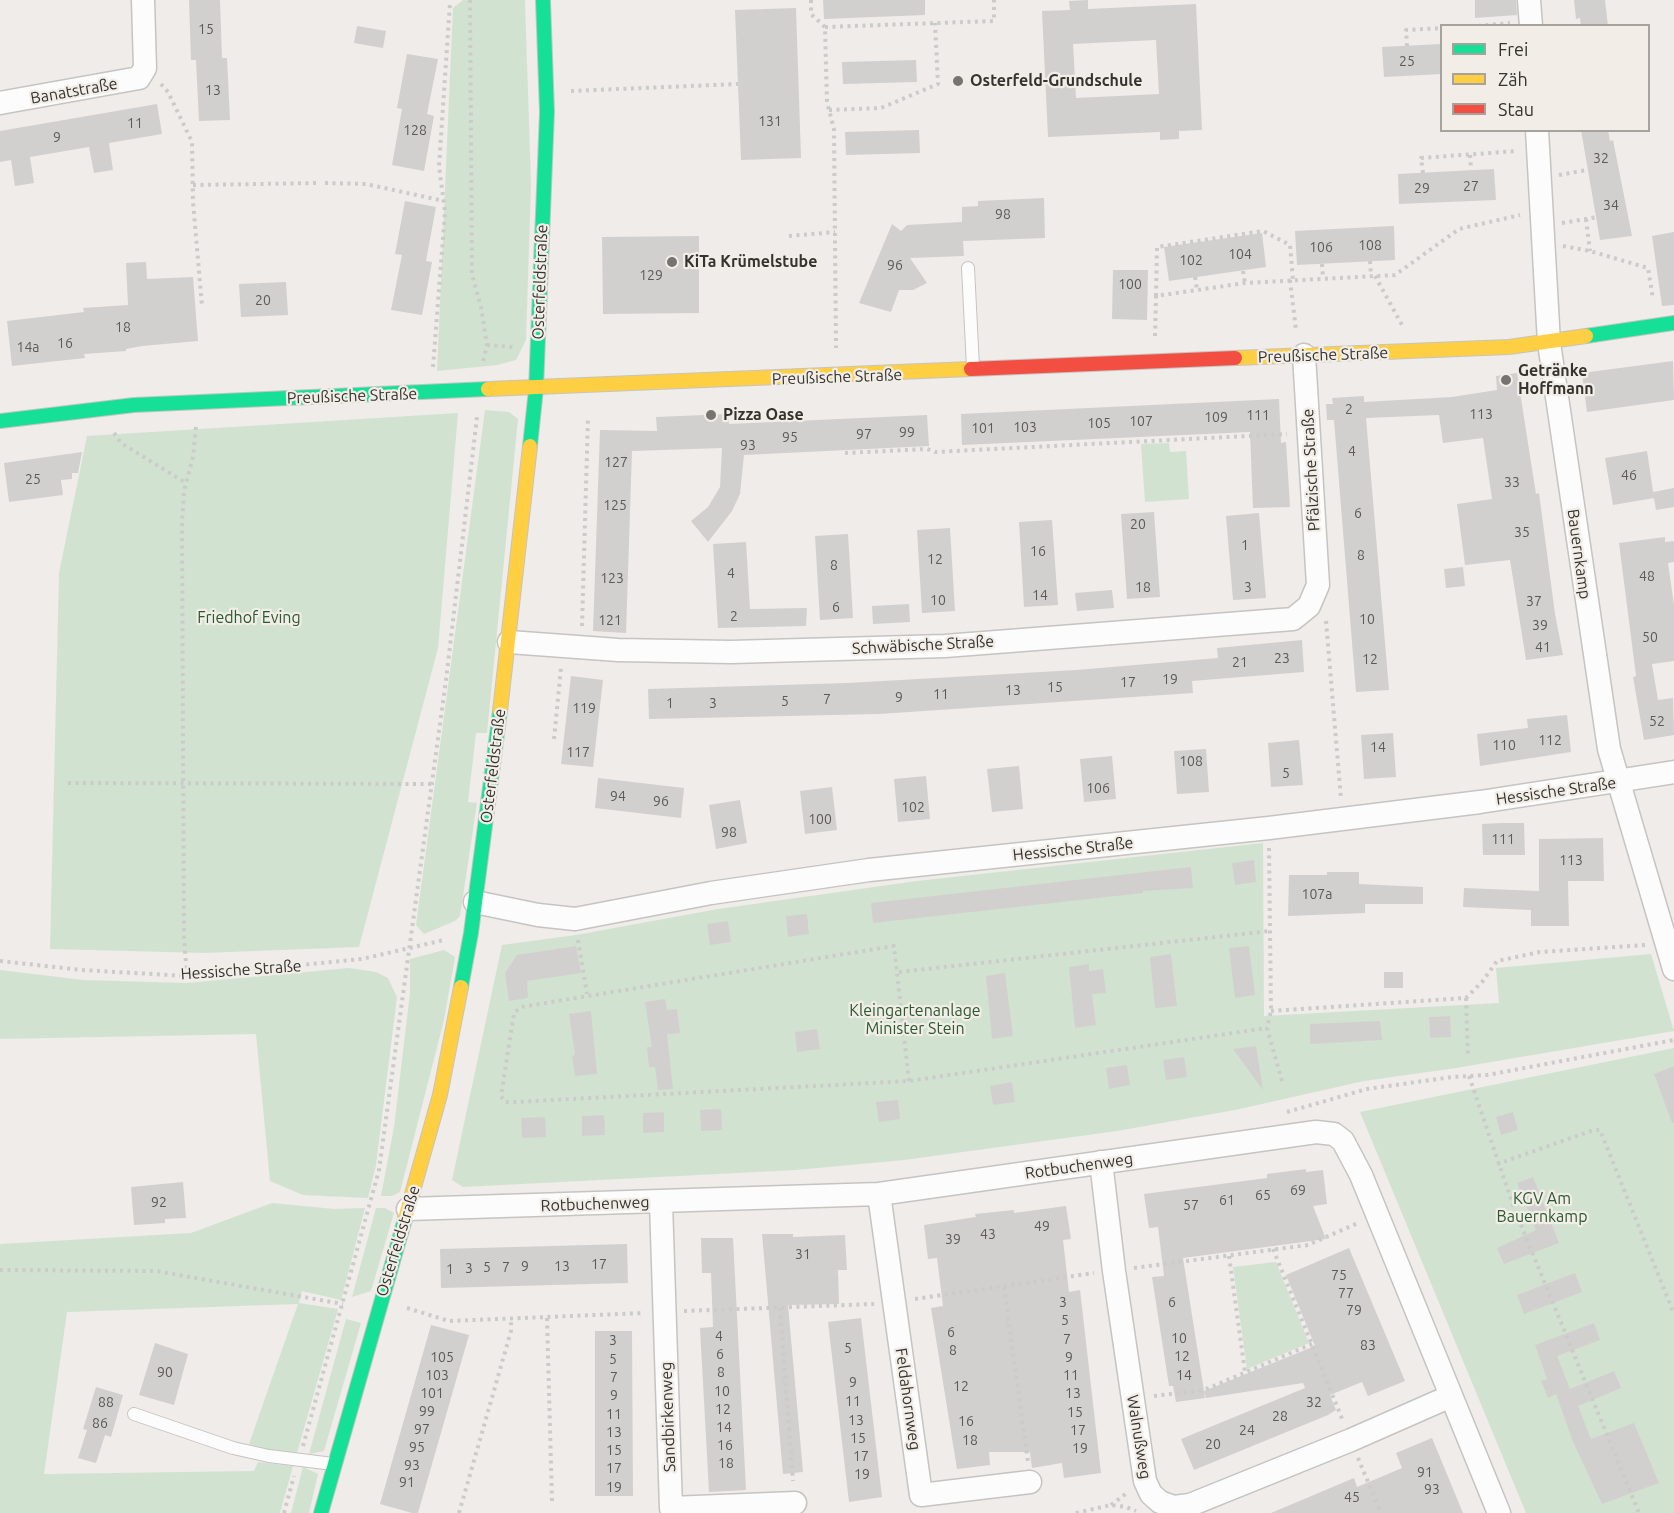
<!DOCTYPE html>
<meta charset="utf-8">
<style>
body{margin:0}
#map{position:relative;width:1674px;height:1513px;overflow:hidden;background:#efece9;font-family:Ubuntu,sans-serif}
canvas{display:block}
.legend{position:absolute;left:1440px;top:24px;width:210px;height:108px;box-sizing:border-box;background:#f2ede6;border:2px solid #a6a39e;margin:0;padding:8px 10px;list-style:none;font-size:18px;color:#353331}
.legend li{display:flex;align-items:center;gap:12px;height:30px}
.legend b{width:30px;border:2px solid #a6a39e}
</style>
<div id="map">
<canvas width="1674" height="1513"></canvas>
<ul class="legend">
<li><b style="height:8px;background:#16e098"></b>Frei</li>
<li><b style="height:8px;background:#ffcf43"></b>Zäh</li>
<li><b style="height:8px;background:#f24e42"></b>Stau</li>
</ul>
</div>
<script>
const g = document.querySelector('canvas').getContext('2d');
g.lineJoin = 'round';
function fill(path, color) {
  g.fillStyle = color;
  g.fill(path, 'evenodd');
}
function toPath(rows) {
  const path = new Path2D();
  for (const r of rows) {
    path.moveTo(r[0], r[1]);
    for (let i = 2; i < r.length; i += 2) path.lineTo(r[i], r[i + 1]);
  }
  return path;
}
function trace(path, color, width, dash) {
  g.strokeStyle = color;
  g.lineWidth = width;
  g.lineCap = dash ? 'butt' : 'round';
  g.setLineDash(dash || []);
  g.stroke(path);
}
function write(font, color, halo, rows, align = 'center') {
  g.font = font + ' Ubuntu,sans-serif';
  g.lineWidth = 4.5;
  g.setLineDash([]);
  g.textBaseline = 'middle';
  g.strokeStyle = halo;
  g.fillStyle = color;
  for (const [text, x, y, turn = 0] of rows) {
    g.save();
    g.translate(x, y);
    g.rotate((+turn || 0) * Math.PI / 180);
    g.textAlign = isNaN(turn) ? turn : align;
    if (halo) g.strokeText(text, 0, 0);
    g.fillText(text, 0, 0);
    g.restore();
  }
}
const green = toPath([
 [463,0,525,0,531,185,526,340,516,360,497,365,437,371,453,8],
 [485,410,509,412,518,419,487,733,476,733,468,802,477,803,460,916,455,921,424,934,416,925],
 [458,413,438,648,359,947,203,953,50,949,59,573,87,436],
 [1169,443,1170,452,1186,451,1189,499,1145,502,1141,444],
 [1263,843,1264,1016,1499,1003,1496,968,1651,954,1674,1031,1456,1068,1364,1081,1235,1110,1117,1131,904,1160,796,1170,463,1187,452,1180,502,945,576,935,718,909,917,881],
 [444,950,455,957,444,1020,400,1192,392,1196,381,1196,394,1127,410,993,410,959],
 [349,968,376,972,388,978,397,997,376,1165,368,1198,303,1195,270,1181,256,1034,0,1039,0,970,83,980,187,983],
 [1674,1048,1674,1513,1526,1513,1360,1112],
 [272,1203,334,1209,365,1208,341,1300,302,1291,299,1303,338,1309,297,1453,269,1450,249,1444,298,1304,67,1312,44,1474,254,1471,258,1462,293,1466,280,1513,0,1513,0,1244,191,1233],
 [376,1208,385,1208,394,1213,371,1291,352,1297],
 [1276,1262,1309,1343,1247,1369,1233,1267],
 [346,1319,361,1323,324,1451,309,1454],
 [303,1467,318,1474,309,1513,291,1513]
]);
const building = toPath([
 [189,0,220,0,222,58,227,58,230,120,199,121,196,60,191,60],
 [823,0,925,0,925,15,824,19],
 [1088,0,1088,9,1196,4,1202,130,1179,131,1179,139,1160,140,1160,132,1048,137,1042,11,1070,10,1069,1],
 [1156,40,1159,94,1076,98,1073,44],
 [1475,0,1516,0,1517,15,1475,18],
 [1574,0,1605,0,1608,26,1581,26,1580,18,1576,19],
 [796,8,801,158,741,160,735,10],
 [357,26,386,31,383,48,354,43],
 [1442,44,1442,74,1384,77,1382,47],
 [407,54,438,59,427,114,434,116,424,171,392,165,402,109,397,108],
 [916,60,917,82,843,84,842,62],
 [157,104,162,134,109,143,113,170,94,173,89,147,30,157,34,183,15,186,11,160,0,162,0,131],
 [919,130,920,153,846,155,845,132],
 [1581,130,1608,130,1610,141,1613,140,1632,236,1600,240],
 [1494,169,1496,200,1399,204,1398,174],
 [1044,198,1045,238,963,241,964,256,910,258,927,283,913,290,899,290,891,312,859,303,892,224,901,231,907,225,962,222,962,207,978,206,978,201],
 [405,201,436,207,426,261,432,262,422,315,391,310,402,255,395,254],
 [1394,226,1395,260,1297,265,1295,231],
 [1674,232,1674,305,1662,306,1652,236],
 [1262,233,1266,267,1169,281,1164,247],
 [699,236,699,313,603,314,602,237],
 [146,262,147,279,193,277,198,341,142,346,126,349,126,351,84,354,85,358,12,366,7,321,84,312,83,308,128,305,126,263],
 [1113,270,1148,270,1147,320,1112,319],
 [286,282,288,315,241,317,239,284],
 [1673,361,1674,400,1587,412,1582,373],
 [1517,373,1536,494,1539,493,1555,614,1563,655,1526,660,1510,560,1465,565,1457,504,1492,499,1483,438,1443,443,1439,415,1366,418,1389,690,1356,692,1334,420,1327,420,1326,404,1333,404,1332,398,1364,396,1364,402,1452,397,1497,390,1496,376],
 [1279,399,1281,443,1286,442,1290,507,1253,508,1250,432,962,445,961,414],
 [728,414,729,424,927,415,929,446,744,455,740,494,732,511,708,542,691,521,708,507,720,487,722,448,632,451,626,633,593,631,600,430,657,431,656,417],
 [1647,451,1654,498,1613,505,1605,458],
 [82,452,78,473,72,473,72,479,61,480,63,495,9,502,4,463],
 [1674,488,1674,507,1656,510,1653,492],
 [1154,512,1160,597,1127,599,1121,514],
 [1259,513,1266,598,1233,600,1226,516],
 [1052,520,1058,605,1024,607,1019,522],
 [950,528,955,611,922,613,917,530],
 [848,534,853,618,820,620,815,536],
 [1665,537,1665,542,1674,541,1674,562,1668,563,1674,605,1674,661,1652,664,1658,700,1673,698,1674,735,1644,740,1633,677,1636,676,1619,543],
 [746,542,750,609,807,608,806,626,718,628,713,544],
 [1463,567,1465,586,1446,588,1444,569],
 [1112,590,1114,608,1077,611,1075,593],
 [909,604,910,622,873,624,872,606],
 [1302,640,1304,672,1192,681,1193,693,879,714,649,719,648,689,848,683,1076,670,1218,658,1217,648],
 [571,676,603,680,593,767,561,764],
 [1567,715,1571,752,1480,766,1477,734,1528,728,1527,719],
 [1393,733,1396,777,1364,779,1361,735],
 [1299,740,1303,785,1271,787,1268,743],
 [1206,749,1209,792,1177,794,1174,751],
 [1112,756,1116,799,1084,802,1080,759],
 [1019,766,1023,809,992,812,987,769],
 [926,776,930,819,898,822,894,779],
 [598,778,684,788,681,818,595,808],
 [832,787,837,830,805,834,800,791],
 [740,800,747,843,716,849,709,805],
 [1501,823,1524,823,1525,855,1483,855,1482,824],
 [1603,838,1604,881,1568,881,1569,926,1531,926,1531,910,1463,907,1464,888,1539,891,1539,839],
 [1254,860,1256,882,1235,885,1232,863],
 [1191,867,1193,888,1143,891,1143,893,873,923,871,903],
 [1327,872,1359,872,1359,884,1423,887,1423,904,1365,904,1365,913,1288,916,1289,875,1327,875],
 [807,914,809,934,788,937,786,916],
 [728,921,731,942,710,945,707,924],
 [576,946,581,973,527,981,528,998,509,1001,505,973,517,955],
 [1249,946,1255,995,1235,998,1229,948],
 [1171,954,1177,1006,1155,1008,1150,957],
 [1089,964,1089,971,1103,969,1106,993,1092,994,1096,1025,1075,1028,1069,967],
 [1384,972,1403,972,1403,988,1384,988],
 [1005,973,1013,1036,992,1039,986,976],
 [665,999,667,1010,677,1009,680,1033,667,1034,673,1089,658,1090,655,1067,649,1067,647,1047,652,1047,645,1002],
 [591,1011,597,1074,575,1076,572,1056,575,1055,569,1014],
 [1450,1016,1451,1037,1430,1038,1429,1017],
 [1380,1021,1382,1040,1310,1044,1310,1024],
 [817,1029,820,1049,797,1052,795,1032],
 [1256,1046,1263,1090,1233,1049],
 [1184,1057,1187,1077,1166,1080,1163,1060],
 [1127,1065,1130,1085,1109,1089,1106,1068],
 [1674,1066,1674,1123,1672,1123,1654,1074],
 [1012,1082,1015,1102,993,1105,990,1086],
 [898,1100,900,1119,879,1122,876,1102],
 [721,1109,722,1130,701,1131,700,1110],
 [664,1112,664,1132,643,1133,643,1113],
 [1513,1112,1518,1130,1501,1135,1496,1117],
 [604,1115,605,1135,582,1136,582,1116],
 [545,1117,546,1137,522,1138,521,1118],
 [1306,1169,1306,1172,1323,1170,1327,1204,1313,1206,1326,1239,1183,1258,1204,1391,1315,1346,1286,1275,1349,1248,1405,1381,1368,1396,1362,1382,1330,1395,1336,1410,1328,1415,1194,1470,1181,1439,1305,1388,1303,1383,1206,1398,1204,1392,1205,1398,1176,1402,1173,1386,1169,1386,1152,1277,1164,1276,1158,1227,1149,1228,1144,1194,1267,1178,1267,1174],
 [1533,1177,1559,1243,1504,1264,1497,1248,1536,1230,1517,1183],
 [183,1182,186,1218,165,1219,165,1223,134,1225,131,1187],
 [1066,1206,1071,1239,1063,1240,1069,1292,1080,1290,1101,1473,1064,1478,1062,1463,1032,1468,1030,1452,989,1452,990,1465,957,1469,931,1308,943,1306,937,1258,928,1259,924,1225,976,1217,975,1214,1014,1210,1014,1213],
 [762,1234,793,1234,793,1237,845,1235,847,1270,838,1270,839,1304,788,1305,803,1472,783,1474],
 [701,1238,733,1238,746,1490,709,1492,700,1328,713,1327,711,1273,702,1273],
 [627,1244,628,1283,441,1288,440,1249],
 [1575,1273,1582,1292,1524,1314,1517,1295],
 [861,1318,882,1497,849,1502,828,1322],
 [1594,1323,1600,1340,1557,1356,1570,1389,1614,1371,1621,1388,1578,1406,1591,1439,1634,1423,1659,1483,1602,1504,1573,1442,1556,1394,1548,1398,1541,1381,1547,1379,1535,1345],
 [431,1325,469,1335,418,1513,412,1513,380,1504],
 [595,1331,632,1331,633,1496,595,1496],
 [155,1343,188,1354,174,1405,139,1395],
 [96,1387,123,1395,111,1437,105,1435,96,1463,78,1458,87,1430,83,1429],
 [1432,1438,1463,1513,1271,1513,1354,1478,1357,1487,1402,1468,1396,1453]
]);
const path = toPath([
 [470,0,472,275,481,307,487,345,483,362],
 [811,0,811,14,825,27,827,102,834,129,836,348],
 [1478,26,1510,23],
 [825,27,994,21,994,0],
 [1407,46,1406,30,1442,28],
 [161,84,168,92,192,142,193,202,202,306],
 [571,91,738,84],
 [829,110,881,108,938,84,935,23],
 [1470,155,1471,170],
 [1423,173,1421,158,1517,151],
 [1559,175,1587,170],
 [325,183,366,184,444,201],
 [193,185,320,183],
 [1586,219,1590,251],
 [1562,223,1597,217],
 [789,236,835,232],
 [1563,246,1590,251,1648,268,1653,299],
 [1370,261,1371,276],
 [1322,264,1323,278],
 [1243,271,1245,283],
 [1375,276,1402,325],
 [1195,277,1197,290],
 [1290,280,1296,330],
 [1156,296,1157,247,1263,231,1290,245,1293,280],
 [1155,336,1156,296,1245,283,1395,275,1459,229,1520,215],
 [487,345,513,347],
 [433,367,445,212,439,166,450,3],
 [114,433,121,443,186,483],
 [845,453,927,449,935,452,1287,434],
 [1326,621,1341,799],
 [582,626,588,417],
 [554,739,561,668],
 [68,783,431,784],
 [1269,848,1271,1011,1267,1028,1282,1081],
 [578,940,587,994],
 [0,961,82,970,187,976,362,959,444,940],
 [899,972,1270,931],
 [187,976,184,938,182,523,184,491,193,457,196,427],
 [1466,998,1468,1058],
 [1271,1011,1466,998,1482,982,1497,961,1540,952,1645,945],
 [1469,1076,1514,1208,1639,1513],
 [909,1081,894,946,521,1007,514,1013,501,1096,505,1102,515,1102,909,1081,1267,1028],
 [1287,1112,1367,1089,1452,1077,1487,1075,1674,1040],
 [1497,1164,1594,1130,1600,1130,1674,1314],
 [1273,1249,1343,1421],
 [1229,1256,1245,1372],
 [1134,1268,1308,1245,1358,1223],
 [0,1270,156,1271,343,1304],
 [1004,1287,1028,1462],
 [915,1299,1094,1273],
 [407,1308,449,1321,644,1313],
 [780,1308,793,1481],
 [684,1311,874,1304],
 [547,1318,552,1501],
 [1154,1396,1204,1390,1312,1344],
 [303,1446,379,1170,446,680,477,417],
 [1358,1458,1381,1513],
 [1111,1505,1127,1493],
 [284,1513,294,1476],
 [459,1513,511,1331,511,1319],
 [1076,1513,1111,1505,1126,1507,1136,1511]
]);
const lane = toPath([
 [968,268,973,367],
 [134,1414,233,1448,269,1456,333,1464]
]);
const street = toPath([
 [1529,0,1531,26],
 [0,103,139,78,145,68,143,0],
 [1537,130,1549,343,1609,749,1674,969],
 [509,642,618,650,731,652,945,646,1293,619,1309,606,1318,585,1304,355],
 [475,902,538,915,575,919,711,893,869,870,1269,828,1480,802,1674,772],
 [1101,1162,1114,1271,1145,1481,1151,1494,1160,1502,1174,1507,1190,1505,1351,1440,1451,1396],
 [879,1194,921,1495,1030,1482],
 [661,1203,671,1508,795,1503],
 [408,1209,879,1194,1316,1132,1334,1134,1343,1141,1361,1175,1499,1513]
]);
const fast = toPath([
 [1586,336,1674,323],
 [0,421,134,405,488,389],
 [530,446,536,389,547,112,543,0],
 [461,987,471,933,500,711],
 [321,1513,405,1219]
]);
const slow = toPath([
 [1235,358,1509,347,1586,336],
 [488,389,971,369],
 [500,711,530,446],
 [405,1219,440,1095,461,987]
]);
const jam = toPath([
 [971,369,1235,358]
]);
const markers = [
 [958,81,6,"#767471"],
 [672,262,6,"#767471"],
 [1506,380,6,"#767471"],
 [711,415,6,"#767471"]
];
const numberNames = [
 ["15",206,29],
 ["25",1407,61],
 ["13",213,90],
 ["131",770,121],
 ["11",135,123],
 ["128",415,130],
 ["9",57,137],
 ["32",1601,158],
 ["27",1471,186],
 ["29",1422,188],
 ["34",1611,205],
 ["98",1003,214],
 ["108",1370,245],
 ["106",1321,247],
 ["104",1240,254],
 ["102",1191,260],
 ["96",895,265],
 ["129",651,275],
 ["100",1130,284],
 ["20",263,300],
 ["18",123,327],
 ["16",65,343],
 ["14a",28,347],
 ["2",1349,409],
 ["113",1481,414],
 ["111",1258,415],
 ["109",1216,417],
 ["107",1141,421],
 ["105",1099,423],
 ["103",1025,427],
 ["101",983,428],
 ["99",907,432],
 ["97",864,434],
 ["95",790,437],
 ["93",748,445],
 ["4",1352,451],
 ["127",616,462],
 ["46",1629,475],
 ["25",33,479],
 ["33",1512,482],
 ["125",615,505],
 ["6",1358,513],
 ["20",1138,524],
 ["35",1522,532],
 ["1",1245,545],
 ["16",1038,551],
 ["8",1361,555],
 ["12",935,559],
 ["8",834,565],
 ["4",731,573],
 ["48",1647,576],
 ["123",612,578],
 ["18",1143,587],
 ["3",1248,587],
 ["14",1040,595],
 ["10",938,600],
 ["37",1534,601],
 ["6",836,607],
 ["2",734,616],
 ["10",1367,619],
 ["121",610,620],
 ["39",1540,625],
 ["50",1650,637],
 ["41",1543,647],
 ["23",1282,658],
 ["12",1370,659],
 ["21",1240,662],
 ["19",1170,679],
 ["17",1128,682],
 ["15",1055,687],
 ["13",1013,690],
 ["11",941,694],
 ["9",899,697],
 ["7",827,699],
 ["5",785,701],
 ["1",670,703],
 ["3",713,703],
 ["119",584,708],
 ["52",1657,721],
 ["112",1550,740],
 ["110",1504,745],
 ["14",1378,747],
 ["117",578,752],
 ["108",1191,761],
 ["5",1286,773],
 ["106",1098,788],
 ["94",618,796],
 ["96",661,801],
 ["102",913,807],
 ["100",820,819],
 ["98",729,832],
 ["111",1503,839],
 ["113",1571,860],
 ["107a",1317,894],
 ["69",1298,1190],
 ["65",1263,1195],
 ["61",1227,1200],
 ["92",159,1202],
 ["57",1191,1205],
 ["49",1042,1226],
 ["43",988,1234],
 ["39",953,1239],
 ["31",803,1254],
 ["17",599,1264],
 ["9",525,1266],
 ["13",562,1266],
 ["5",487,1267],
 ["7",506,1267],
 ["3",469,1268],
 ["1",450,1269],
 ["75",1339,1275],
 ["77",1346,1293],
 ["3",1063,1302],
 ["6",1172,1302],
 ["79",1354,1310],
 ["5",1065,1320],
 ["6",951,1332],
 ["4",719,1336],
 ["10",1179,1338],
 ["7",1067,1339],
 ["3",613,1340],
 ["83",1368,1345],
 ["5",848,1348],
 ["8",953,1350],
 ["6",720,1354],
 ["12",1182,1356],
 ["105",442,1357],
 ["9",1069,1357],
 ["5",613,1359],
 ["90",165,1372],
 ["8",721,1372],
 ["103",437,1375],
 ["11",1071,1375],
 ["14",1184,1375],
 ["7",614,1377],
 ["9",853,1382],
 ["12",961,1386],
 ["10",722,1391],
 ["101",432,1393],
 ["13",1073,1393],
 ["9",614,1395],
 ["11",853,1401],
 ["88",106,1402],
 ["32",1314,1402],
 ["12",723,1409],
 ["99",427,1411],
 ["15",1075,1412],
 ["11",614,1414],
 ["28",1280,1416],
 ["13",856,1420],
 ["16",966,1421],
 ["86",100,1423],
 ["14",724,1427],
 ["97",422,1429],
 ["17",1078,1430],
 ["24",1247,1430],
 ["13",614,1432],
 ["15",858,1438],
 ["18",970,1440],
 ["20",1213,1444],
 ["16",725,1445],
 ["95",417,1447],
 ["19",1080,1448],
 ["15",614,1450],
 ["17",861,1456],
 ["18",726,1463],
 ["93",412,1465],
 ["17",614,1468],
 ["91",1425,1472],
 ["19",862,1474],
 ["91",407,1482],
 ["19",614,1487],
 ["93",1432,1489],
 ["45",1352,1497]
];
const poiNames = [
 ["Osterfeld-Grundschule",970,81],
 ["KiTa Krümelstube",684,262],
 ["Getränke",1518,371],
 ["Hoffmann",1518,389],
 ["Pizza Oase",723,415]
];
const streetNames = [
 ["Banatstraße",74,91,-10],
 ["Osterfeldstraße",540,282,-88],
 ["Preußische Straße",1323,355,-2],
 ["Preußische Straße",837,377,-2],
 ["Preußische Straße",352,396,-2],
 ["Pfälzische Straße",1311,470,-93],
 ["Bauernkamp",1579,554,82],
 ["Schwäbische Straße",923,645,-3],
 ["Osterfeldstraße",493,766,-83],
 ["Hessische Straße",1556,791,-8],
 ["Hessische Straße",1073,849,-6],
 ["Hessische Straße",241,970,-4],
 ["Rotbuchenweg",1079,1166,-8],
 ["Rotbuchenweg",595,1204,-2],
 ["Osterfeldstraße",398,1241,-73],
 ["Feldahornweg",908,1399,82],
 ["Sandbirkenweg",668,1417,-92],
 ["Walnußweg",1139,1437,81]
];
const parkNames = [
 ["Friedhof Eving",249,618],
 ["Kleingartenanlage",915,1011],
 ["Minister Stein",915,1029],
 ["KGV Am",1542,1199],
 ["Bauernkamp",1542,1217]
];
fill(green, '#d2e2d1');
fill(building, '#d2d0ce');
trace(lane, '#c6c4c1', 14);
trace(street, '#c6c4c1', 25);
trace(fast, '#c6c4c1', 16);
trace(slow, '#c6c4c1', 16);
trace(jam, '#c6c4c1', 16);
trace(path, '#cbcbca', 4, [3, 4.5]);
trace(lane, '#fdfcfc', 12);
trace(street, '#fdfcfc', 22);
trace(fast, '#16e098', 14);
trace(slow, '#ffcf43', 14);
trace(jam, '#f24e42', 14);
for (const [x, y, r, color] of markers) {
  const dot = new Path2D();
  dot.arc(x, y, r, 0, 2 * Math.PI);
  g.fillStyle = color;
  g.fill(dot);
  trace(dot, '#f2ede6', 2);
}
write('14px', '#5c5a58', null, numberNames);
write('bold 16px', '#353331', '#f2ede6', poiNames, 'left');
write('16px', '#353331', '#f2ede6', streetNames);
write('16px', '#275a30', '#f2ede6', parkNames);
</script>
